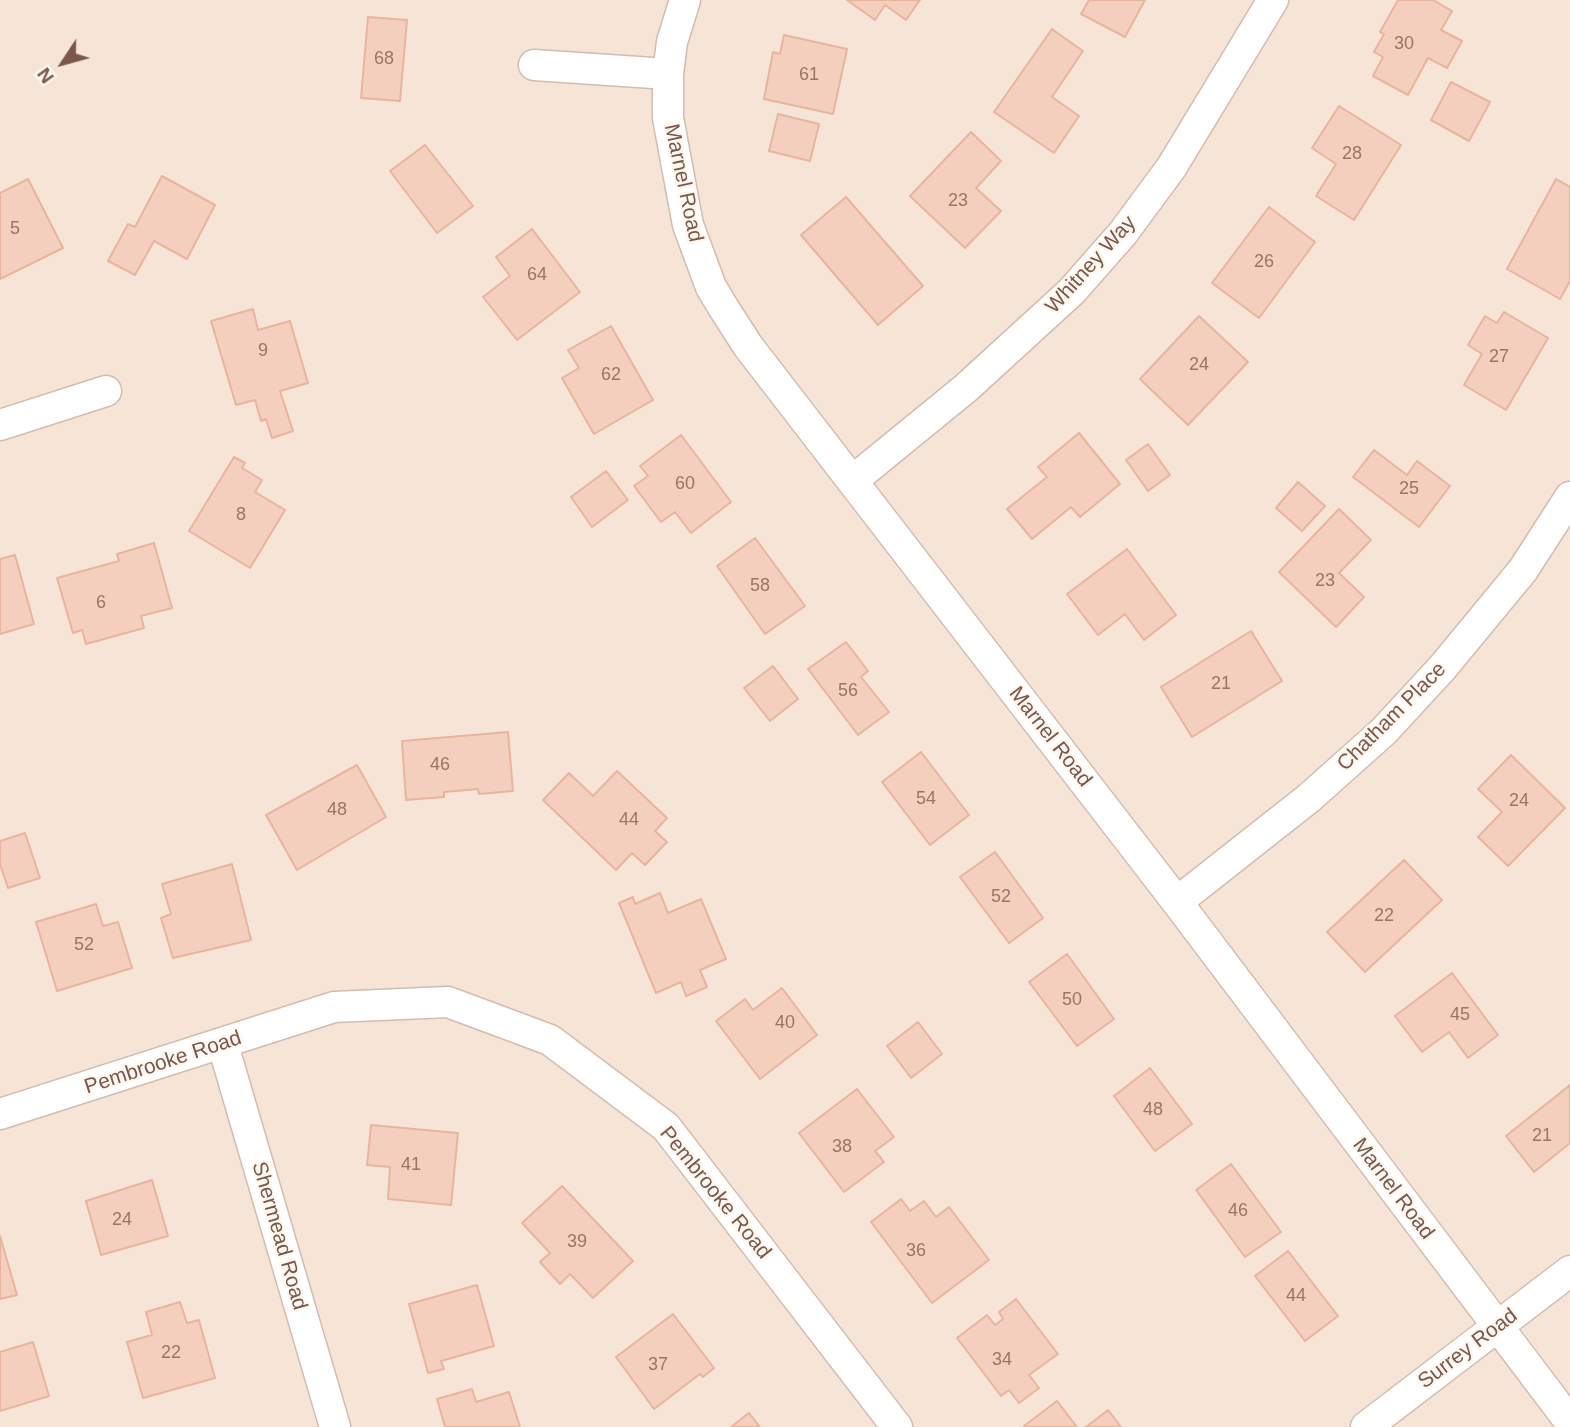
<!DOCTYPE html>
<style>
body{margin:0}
#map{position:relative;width:1570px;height:1427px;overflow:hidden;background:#fdf3e8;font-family:Helvetica,sans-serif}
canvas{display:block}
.north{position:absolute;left:28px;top:28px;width:70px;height:70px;-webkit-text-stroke:5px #fff8f0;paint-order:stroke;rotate:234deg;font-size:19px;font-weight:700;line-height:28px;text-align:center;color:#7a574a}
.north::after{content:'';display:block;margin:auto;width:24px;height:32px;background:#7a574a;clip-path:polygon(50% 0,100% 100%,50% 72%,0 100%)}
</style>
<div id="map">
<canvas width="1570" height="1427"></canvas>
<div class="north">N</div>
</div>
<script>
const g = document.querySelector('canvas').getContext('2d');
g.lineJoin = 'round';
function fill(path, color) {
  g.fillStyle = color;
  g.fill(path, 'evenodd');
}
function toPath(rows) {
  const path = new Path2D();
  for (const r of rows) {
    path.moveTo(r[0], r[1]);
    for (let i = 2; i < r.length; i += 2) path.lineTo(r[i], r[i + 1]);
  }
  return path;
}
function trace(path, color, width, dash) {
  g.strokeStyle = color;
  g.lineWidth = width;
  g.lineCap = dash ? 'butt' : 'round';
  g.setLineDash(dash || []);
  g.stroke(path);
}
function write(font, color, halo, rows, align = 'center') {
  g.font = font + ' Helvetica,sans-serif';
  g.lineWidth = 5;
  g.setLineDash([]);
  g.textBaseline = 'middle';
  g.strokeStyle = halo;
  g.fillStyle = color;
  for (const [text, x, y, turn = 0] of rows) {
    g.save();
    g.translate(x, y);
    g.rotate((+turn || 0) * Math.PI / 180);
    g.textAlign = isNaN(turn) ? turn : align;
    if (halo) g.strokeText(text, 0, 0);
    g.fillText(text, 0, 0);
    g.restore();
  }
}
const residential = toPath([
 [0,0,1570,0,1570,1427,0,1427]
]);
const building = toPath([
 [847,0,920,0,906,20,885,5,875,20,847,0],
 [1089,0,1145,0,1125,37,1081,14,1089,0],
 [1398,0,1433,0,1452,11,1441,30,1462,41,1447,68,1428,58,1408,95,1373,76,1383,57,1374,52,1384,34,1380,32,1398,0],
 [368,17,407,20,400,101,361,98,368,17],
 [1052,29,1083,51,1052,97,1079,116,1054,153,994,112,1052,29],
 [784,35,847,49,833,114,764,99,773,52,780,54,784,35],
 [1451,82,1490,102,1469,141,1431,120,1451,82],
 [1339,106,1401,145,1354,220,1316,196,1336,164,1312,148,1339,106],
 [778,114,819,124,810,161,769,151,778,114],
 [971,132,1001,161,976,188,1001,211,965,248,910,196,971,132],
 [425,145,473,206,437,233,390,171,425,145],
 [162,176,215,205,187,259,154,241,135,275,108,261,128,224,135,227,162,176],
 [28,179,63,248,0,279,0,193,28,179],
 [1556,179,1570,187,1570,281,1560,299,1507,269,1556,179],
 [846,197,923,286,878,325,801,235,846,197],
 [1269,207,1315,242,1259,318,1212,283,1269,207],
 [532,229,580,292,517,340,483,297,510,276,496,257,532,229],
 [253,309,258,330,290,321,308,383,280,391,293,431,272,438,266,419,261,421,255,400,236,405,211,321,253,309],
 [1504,312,1548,338,1506,410,1464,385,1482,354,1468,345,1485,316,1497,323,1504,312],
 [1199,316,1248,362,1188,425,1140,379,1199,316],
 [611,326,653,400,594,434,562,378,579,368,568,350,611,326],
 [1079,433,1120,484,1080,517,1071,507,1032,539,1007,509,1047,477,1038,467,1079,433],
 [681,435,731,502,691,533,675,512,661,522,634,486,648,476,640,466,681,435],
 [1148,444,1170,475,1148,491,1126,460,1148,444],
 [1374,450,1407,475,1417,461,1450,486,1419,527,1353,477,1374,450],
 [234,457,245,463,242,468,262,480,255,492,285,510,250,568,189,531,234,457],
 [606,471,628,500,592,527,571,497,606,471],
 [1298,482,1325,506,1302,531,1276,508,1298,482],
 [1339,509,1371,540,1339,573,1364,597,1336,627,1279,572,1339,509],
 [755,538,805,606,765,634,717,566,755,538],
 [154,543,172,608,141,616,144,628,86,644,82,630,73,633,57,578,119,561,117,554,154,543],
 [1127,549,1176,615,1144,640,1125,614,1098,635,1067,594,1127,549],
 [15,555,34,624,0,634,0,559,15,555],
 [1251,631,1282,681,1192,737,1161,687,1251,631],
 [846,642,868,671,861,677,889,712,858,735,808,669,846,642],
 [773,666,798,699,770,721,744,688,773,666],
 [508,732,513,791,479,794,478,789,444,792,444,797,406,800,402,741,508,732],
 [921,752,969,815,930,845,882,782,921,752],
 [1511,755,1565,808,1508,866,1478,837,1502,812,1478,789,1511,755],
 [357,765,386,817,297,870,266,815,357,765],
 [617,771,667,818,655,831,667,842,645,865,632,853,616,870,543,800,569,773,593,796,617,771],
 [25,833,40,878,8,888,0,864,0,841,25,833],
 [995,852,1043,918,1009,943,960,877,995,852],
 [1404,860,1442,900,1365,972,1327,932,1404,860],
 [232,864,251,940,173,958,161,918,171,914,162,884,232,864],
 [660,893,668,913,701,899,726,959,700,970,707,987,686,996,681,982,656,993,619,903,633,897,635,904,660,893],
 [96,904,103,926,118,922,132,968,57,991,36,922,96,904],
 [1067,954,1114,1019,1077,1046,1029,982,1067,954],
 [1452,973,1498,1035,1468,1058,1449,1032,1422,1052,1395,1016,1452,973],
 [782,988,817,1035,760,1079,716,1021,745,999,753,1010,782,988],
 [918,1022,942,1054,911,1078,887,1046,918,1022],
 [1150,1068,1192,1124,1155,1151,1114,1096,1150,1068],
 [1570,1085,1570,1143,1534,1172,1506,1136,1570,1085],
 [857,1089,894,1137,875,1151,884,1162,844,1192,799,1133,857,1089],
 [371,1125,458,1133,451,1205,388,1199,390,1167,367,1165,371,1125],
 [1231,1164,1281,1232,1245,1257,1196,1190,1231,1164],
 [152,1180,168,1236,101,1255,86,1201,152,1180],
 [562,1186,633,1261,593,1298,570,1274,560,1284,540,1262,550,1253,522,1223,562,1186],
 [901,1199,910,1211,924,1201,936,1217,949,1207,989,1260,932,1303,871,1222,901,1199],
 [0,1236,17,1295,0,1299,0,1236],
 [1288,1251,1338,1316,1305,1341,1255,1276,1288,1251],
 [477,1285,494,1346,441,1361,444,1369,428,1373,409,1304,477,1285],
 [1016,1299,1058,1354,1029,1375,1039,1388,1019,1403,1009,1390,1001,1396,957,1338,987,1315,995,1325,1003,1319,999,1312,1016,1299],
 [180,1302,187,1323,199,1320,215,1378,143,1398,127,1342,152,1335,146,1312,180,1302],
 [673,1314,714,1368,703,1377,700,1374,654,1409,616,1357,673,1314],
 [33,1342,49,1396,0,1411,0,1352,33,1342],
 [472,1389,476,1402,509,1392,520,1427,445,1427,437,1399,472,1389],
 [1057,1401,1077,1427,1025,1427,1024,1426,1057,1401],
 [1108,1410,1121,1427,1086,1427,1108,1410],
 [749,1413,760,1427,731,1427,749,1413]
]);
const minor = toPath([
 [685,0,672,42,668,74,668,118,688,225,711,287,723,307,748,346,1177,902,1570,1422],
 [534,65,668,74],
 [0,425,106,391],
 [852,481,966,388,1072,291,1123,233,1171,168,1273,0],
 [1177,902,1309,798,1384,731,1443,667,1523,570,1570,497],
 [223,1045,335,1427],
 [0,1114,334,1007,448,1002,550,1040,666,1127,897,1427],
 [1366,1427,1570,1271]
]);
const numberNames = [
 ["30",1404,44],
 ["68",384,59],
 ["61",809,75],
 ["28",1352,154],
 ["23",958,201],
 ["5",15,229],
 ["26",1264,262],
 ["64",537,275],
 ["9",263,351],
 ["27",1499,357],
 ["24",1199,365],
 ["62",611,375],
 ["60",685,484],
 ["25",1409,489],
 ["8",241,515],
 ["23",1325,581],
 ["58",760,586],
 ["6",101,603],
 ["21",1221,684],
 ["56",848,691],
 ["46",440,765],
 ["54",926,799],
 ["24",1519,801],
 ["48",337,810],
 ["44",629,820],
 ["52",1001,897],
 ["22",1384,916],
 ["52",84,945],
 ["50",1072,1000],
 ["45",1460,1015],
 ["40",785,1023],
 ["48",1153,1110],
 ["21",1542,1136],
 ["38",842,1147],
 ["41",411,1165],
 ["46",1238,1211],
 ["24",122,1220],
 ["39",577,1242],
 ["36",916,1251],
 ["44",1296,1296],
 ["22",171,1353],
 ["34",1002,1360],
 ["37",658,1365]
];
const streetNames = [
 ["Marnel Road",683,183,78],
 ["Whitney Way",1091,265,-48],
 ["Chatham Place",1392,717,-45],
 ["Marnel Road",1050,737,52],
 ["Pembrooke Road",163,1063,-18],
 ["Marnel Road",1393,1189,53],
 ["Pembrooke Road",715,1193,51],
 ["Shermead Road",279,1236,74],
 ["Surrey Road",1468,1349,-37]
];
fill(residential, '#f6e5d6');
fill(building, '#f5cfbe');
trace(building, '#e8b49e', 2);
trace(minor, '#d3bcaf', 33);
trace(minor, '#fff', 30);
write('18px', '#997567', null, numberNames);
write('21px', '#7a574a', '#fff8f0', streetNames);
</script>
